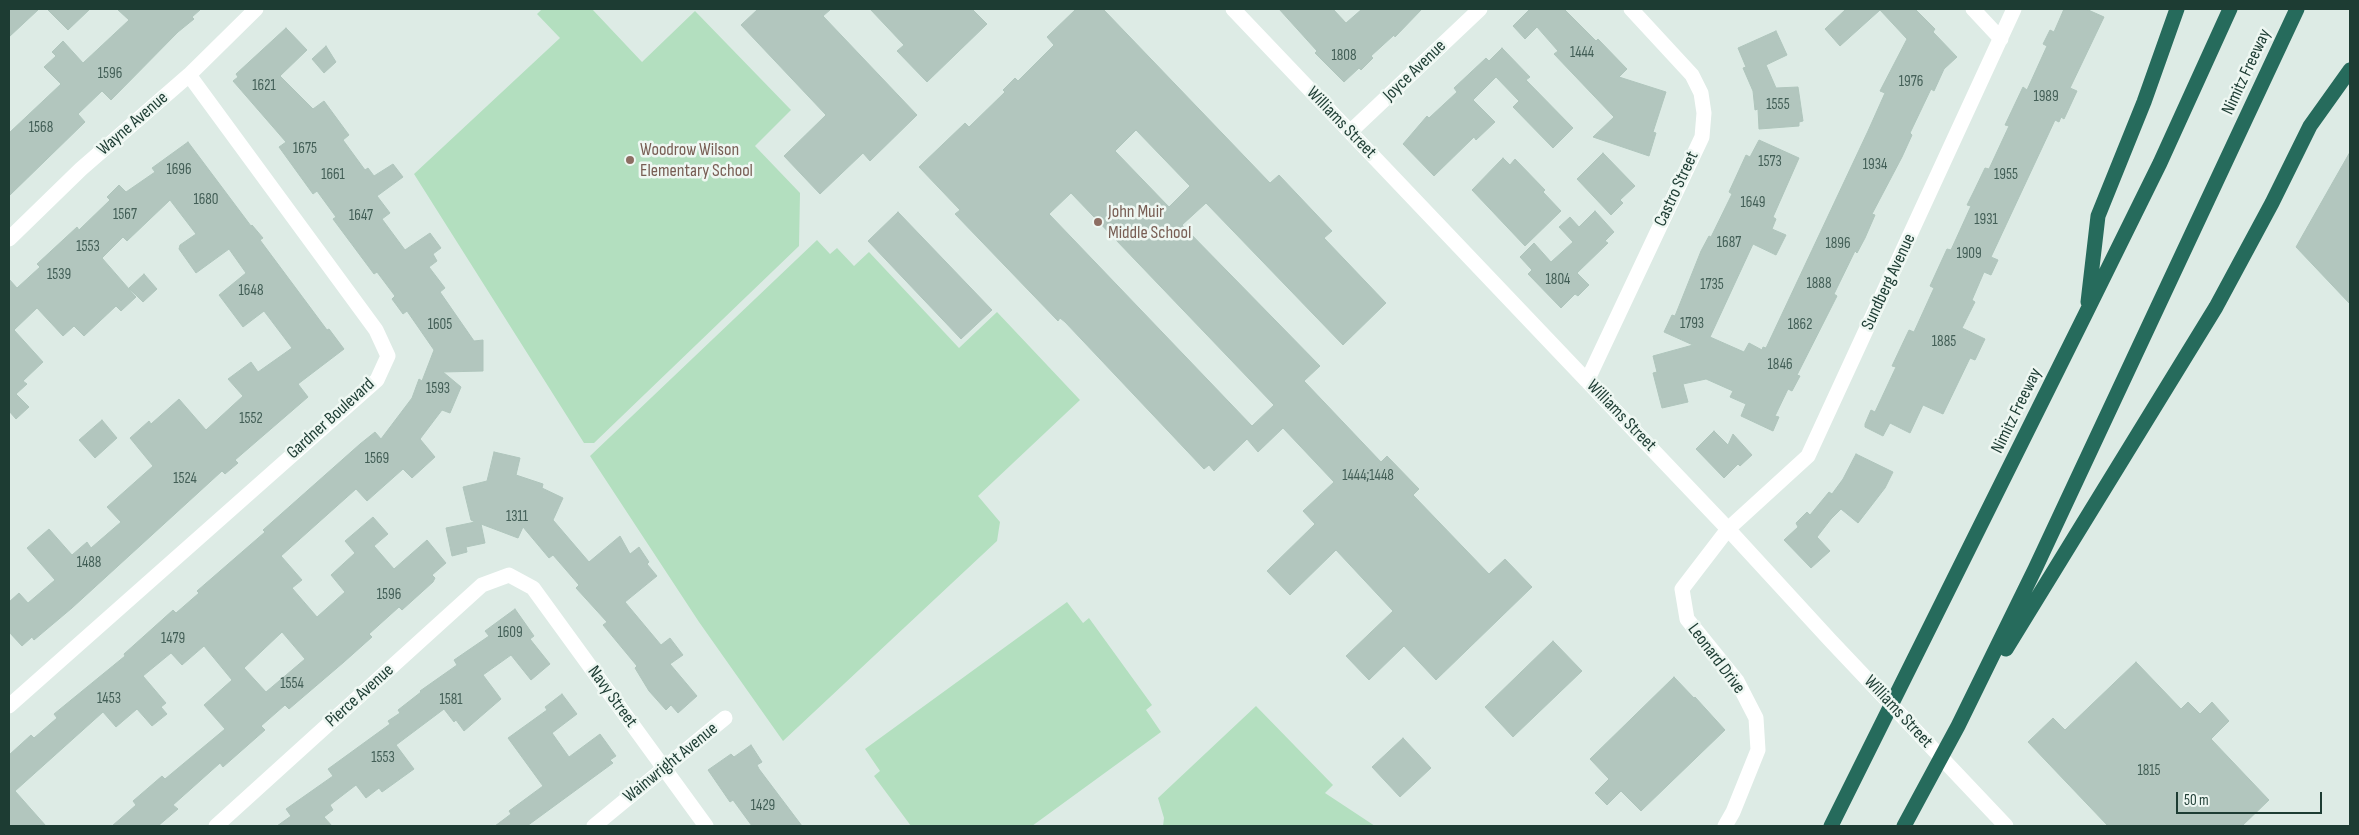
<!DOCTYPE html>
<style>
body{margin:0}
#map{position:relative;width:2359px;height:835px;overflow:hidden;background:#ddebe5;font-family:"Sofia Sans Condensed",sans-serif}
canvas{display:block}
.frame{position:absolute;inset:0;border:10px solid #1d3c33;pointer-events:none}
.scale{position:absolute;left:2176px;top:792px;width:146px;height:22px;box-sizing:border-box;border:2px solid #1d3c33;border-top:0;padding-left:6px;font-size:15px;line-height:18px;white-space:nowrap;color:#1d3c33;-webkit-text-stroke:4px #eef7f2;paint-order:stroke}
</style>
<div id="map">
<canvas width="2359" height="835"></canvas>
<div class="frame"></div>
<div class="scale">50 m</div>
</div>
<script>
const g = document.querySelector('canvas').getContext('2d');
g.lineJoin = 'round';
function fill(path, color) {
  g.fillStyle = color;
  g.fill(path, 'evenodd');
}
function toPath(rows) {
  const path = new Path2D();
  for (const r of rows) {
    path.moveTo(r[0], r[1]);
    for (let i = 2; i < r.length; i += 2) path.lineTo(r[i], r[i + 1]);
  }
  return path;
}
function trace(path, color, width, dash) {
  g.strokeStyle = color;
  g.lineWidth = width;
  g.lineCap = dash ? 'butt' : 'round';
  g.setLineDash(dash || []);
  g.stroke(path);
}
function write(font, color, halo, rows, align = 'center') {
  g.font = font + ' "Sofia Sans Condensed",sans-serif';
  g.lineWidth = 5;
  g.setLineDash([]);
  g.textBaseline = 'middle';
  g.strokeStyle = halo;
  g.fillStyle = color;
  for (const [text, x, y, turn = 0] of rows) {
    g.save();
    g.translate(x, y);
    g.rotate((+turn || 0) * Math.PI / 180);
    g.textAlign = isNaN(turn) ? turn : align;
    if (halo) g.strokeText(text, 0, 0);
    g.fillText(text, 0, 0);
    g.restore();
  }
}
const green = toPath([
 [542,9,592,9,642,62,695,11,791,110,755,146,800,193,799,246,594,443,584,443,414,174,560,38,537,14],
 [817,240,830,254,837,248,854,266,869,252,959,348,997,312,1080,400,978,496,1000,522,997,541,783,741,699,622,590,456],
 [1067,602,1083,623,1089,618,1152,705,1146,710,1161,732,1032,826,911,826,874,776,880,771,865,749],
 [1256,706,1333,785,1325,793,1375,826,1163,826,1164,818,1158,798]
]);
const building = toPath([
 [9,9,39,9,9,37,9,9],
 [47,9,90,9,68,30,47,9],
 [117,9,201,9,192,17,194,19,178,32,111,100,102,91,78,114,85,122,9,196,9,133,61,84,44,67,56,56,52,52,63,41,83,63,129,20,117,9],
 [758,9,831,9,823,16,917,115,870,161,863,153,820,194,784,156,826,115,741,25,758,9],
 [870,9,972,9,987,24,927,82,897,51,904,45,870,9],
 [1076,9,1103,9,1270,183,1279,175,1332,231,1324,238,1386,303,1343,345,1206,203,1182,225,1320,366,1304,381,1381,462,1387,456,1419,489,1413,495,1489,574,1505,559,1532,587,1436,680,1404,646,1369,680,1346,656,1393,611,1336,550,1290,595,1267,571,1315,524,1303,511,1334,482,1283,428,1258,452,1247,439,1214,471,1209,465,1204,469,1065,322,1060,318,1058,321,955,214,960,210,919,167,965,123,969,127,1005,92,1003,90,1015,78,1018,81,1054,45,1047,37,1076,9],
 [1136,130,1190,186,1169,207,1115,151,1136,130],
 [1071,193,1274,405,1252,426,1049,214,1071,193],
 [1279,9,1333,9,1346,23,1362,9,1422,9,1395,37,1394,35,1371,56,1373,58,1361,70,1359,68,1344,82,1315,53,1317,51,1279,9],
 [1530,9,1564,9,1596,41,1598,39,1627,69,1619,77,1666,92,1653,132,1656,133,1649,156,1593,137,1614,117,1554,54,1558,51,1537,27,1525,39,1513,26,1530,9],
 [1846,9,1915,9,1935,29,1933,32,1957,57,1944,69,1934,91,1931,89,1910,133,1912,135,1902,157,1872,214,1875,215,1865,238,1857,253,1855,251,1834,294,1837,296,1797,375,1800,376,1792,391,1788,389,1775,416,1779,417,1773,431,1741,416,1746,404,1730,397,1733,391,1706,379,1683,384,1688,402,1662,408,1653,373,1657,372,1653,356,1693,345,1664,332,1672,315,1675,316,1701,251,1709,236,1711,237,1732,194,1729,192,1746,155,1750,157,1759,140,1799,158,1773,217,1776,219,1772,229,1786,235,1776,255,1753,244,1710,337,1744,352,1749,343,1762,350,1763,347,1766,348,1868,131,1885,93,1880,91,1907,39,1880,10,1840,46,1825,29,1846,9],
 [2064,9,2086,9,2104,17,2070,88,2077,91,2064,119,2061,117,2059,122,2055,120,1991,257,1998,260,1991,275,1984,272,1972,300,1975,302,1962,328,1985,339,1975,360,1970,358,1943,414,1923,405,1910,433,1890,423,1883,436,1865,427,1865,424,1871,410,1875,412,1896,367,1892,366,1909,330,1914,332,1934,288,1930,286,1947,249,1951,250,1971,206,1967,205,1974,191,1985,168,1989,169,2009,126,2005,125,2023,87,2027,90,2047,46,2043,44,2050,30,2054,32,2064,9],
 [286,28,307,50,280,76,313,109,324,101,349,135,343,140,365,170,368,168,374,176,393,164,403,177,377,196,390,213,382,219,405,250,430,233,441,248,433,254,437,261,429,267,445,288,440,292,474,341,483,340,483,371,443,372,461,387,450,413,442,410,420,439,435,457,412,478,403,469,367,501,356,489,281,556,302,580,292,588,317,617,345,592,331,575,355,553,345,541,373,517,388,534,374,546,394,569,427,540,446,563,432,575,435,578,433,582,402,610,399,607,369,634,372,637,344,662,289,709,285,705,261,726,265,730,223,767,220,763,173,805,178,809,158,826,112,826,136,805,133,801,162,776,165,779,225,729,204,705,232,680,204,646,182,665,171,653,143,676,166,703,161,707,167,714,152,726,137,709,116,727,103,712,15,791,46,826,9,826,9,755,31,735,34,738,57,718,54,714,125,656,124,654,173,610,176,613,199,593,197,591,265,532,263,530,360,444,375,432,381,439,412,398,419,379,422,381,434,350,407,311,403,314,392,299,395,296,377,272,374,274,333,219,336,217,317,191,313,194,279,147,286,142,233,81,238,77,236,74,286,28],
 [282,632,305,659,266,692,244,668,282,632],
 [1776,31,1787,55,1766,65,1776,88,1798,87,1803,121,1799,122,1799,126,1759,129,1758,109,1755,110,1753,91,1743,68,1746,67,1738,48,1776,31],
 [326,46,336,62,324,73,312,59,326,46],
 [1502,48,1530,77,1526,80,1573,128,1553,148,1513,107,1519,101,1496,77,1473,100,1495,122,1476,140,1474,137,1434,176,1403,144,1427,116,1429,118,1457,92,1454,88,1486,58,1489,61,1502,48],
 [188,142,251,226,252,225,263,238,260,240,327,330,329,329,344,349,298,384,308,397,235,460,238,463,225,474,222,471,72,608,34,640,32,637,22,646,9,632,9,602,19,593,28,603,55,580,27,548,49,529,72,555,87,542,91,548,121,522,107,507,153,466,130,438,149,421,151,424,179,399,206,430,243,396,228,379,251,362,258,372,292,348,264,311,243,327,219,295,246,273,229,249,196,273,179,249,180,245,196,234,170,200,127,241,123,237,102,258,136,297,121,311,116,306,84,336,74,326,63,336,37,308,14,330,43,362,23,381,27,384,16,394,29,407,16,419,9,411,9,279,17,288,40,267,37,264,77,227,79,230,110,200,107,197,119,185,126,192,155,172,152,168,188,142],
 [2350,152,2350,304,2296,247,2350,152],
 [1603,153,1635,186,1620,200,1623,203,1611,215,1577,179,1603,153],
 [1503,158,1510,165,1515,159,1545,190,1543,192,1561,211,1525,246,1472,190,1503,158],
 [1595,211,1614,232,1605,241,1608,243,1577,273,1589,285,1578,296,1575,294,1561,308,1528,274,1532,270,1520,257,1534,243,1551,262,1573,242,1559,227,1570,217,1579,227,1595,211],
 [898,212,992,310,961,339,868,241,898,212],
 [144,274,157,289,143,302,129,288,144,274],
 [102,420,117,438,95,458,79,440,102,420],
 [1714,431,1728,445,1733,434,1752,455,1740,466,1738,464,1724,478,1696,449,1714,431],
 [494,452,520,458,516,475,543,484,542,488,563,498,553,520,589,562,620,536,630,554,639,547,649,562,647,564,657,576,625,602,661,645,670,638,683,655,670,664,697,696,678,713,671,705,666,710,649,691,635,668,637,666,603,625,607,622,576,588,579,585,553,555,549,558,523,527,518,538,481,524,485,543,466,547,467,552,452,556,446,528,475,522,471,520,463,487,487,481,494,452],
 [1856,454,1893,472,1885,488,1858,523,1841,509,1831,519,1817,537,1830,551,1811,568,1784,540,1798,527,1796,523,1807,512,1810,515,1829,492,1832,494,1843,479,1856,454],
 [515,609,534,636,530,639,550,664,531,680,511,655,483,675,501,699,464,731,456,720,454,722,444,709,396,745,414,769,382,792,379,788,366,798,356,785,330,805,333,810,324,817,332,826,277,826,291,816,286,809,333,776,328,769,390,724,388,721,400,713,398,710,421,692,420,691,457,665,454,660,489,636,485,631,515,609],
 [1553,641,1582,671,1513,737,1485,707,1553,641],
 [2136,662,2181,709,2188,702,2200,714,2212,702,2229,721,2211,739,2269,800,2242,826,2108,826,2028,742,2053,718,2065,730,2136,662],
 [1674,677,1694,698,1695,697,1725,730,1641,811,1621,791,1607,805,1595,793,1609,779,1590,759,1674,677],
 [562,694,577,714,552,733,569,757,600,734,616,756,610,760,613,763,527,826,495,826,511,814,509,811,543,786,508,738,547,710,545,707,562,694],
 [1403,738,1431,768,1400,797,1372,767,1403,738],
 [751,745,762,762,757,765,759,769,802,826,752,826,733,800,730,802,708,770,731,754,734,757,751,745]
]);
const minor = toPath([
 [1233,9,1728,529,1830,640,2006,826],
 [1973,9,2001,39],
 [1350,132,1480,9],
 [9,239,81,169,189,75,256,9],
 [1587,381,1702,137,1704,113,1701,93,1692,75,1631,9],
 [9,706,377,380,388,356,376,330,189,75],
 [216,826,482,585,509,575,533,588,706,826],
 [594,826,725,718],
 [1725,826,1733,812,1758,750,1756,718,1737,681,1687,619,1682,589,1728,529,1808,456,2014,9]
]);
const highway = toPath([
 [2088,302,2098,216,2144,102,2177,9],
 [2006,649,2216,307,2272,203,2310,126,2350,70],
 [1831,826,2086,313,2160,163,2230,9],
 [1904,826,1958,726,2035,569,2297,9]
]);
const markers = [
 [630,160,5,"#8d6e63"],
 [1098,222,5,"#8d6e63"]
];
const numberNames = [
 ["1444",1582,53],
 ["1808",1344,56],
 ["1596",110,74],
 ["1976",1911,82],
 ["1621",264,86],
 ["1989",2046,97],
 ["1555",1778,105],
 ["1568",41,128],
 ["1675",305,149],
 ["1573",1770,162],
 ["1934",1875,165],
 ["1696",179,170],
 ["1661",333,175],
 ["1955",2006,175],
 ["1680",206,200],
 ["1649",1753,203],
 ["1567",125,215],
 ["1647",361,216],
 ["1931",1986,220],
 ["1687",1729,243],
 ["1896",1838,244],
 ["1553",88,247],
 ["1909",1969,254],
 ["1539",59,275],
 ["1804",1558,280],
 ["1888",1819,284],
 ["1735",1712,285],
 ["1648",251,291],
 ["1793",1692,324],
 ["1605",440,325],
 ["1862",1800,325],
 ["1885",1944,342],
 ["1846",1780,365],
 ["1593",438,389],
 ["1552",251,419],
 ["1569",377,459],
 ["1444;1448",1368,476],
 ["1524",185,479],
 ["1311",517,517],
 ["1488",89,563],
 ["1596",389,595],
 ["1609",510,633],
 ["1479",173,639],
 ["1554",292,684],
 ["1453",109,699],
 ["1581",451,700],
 ["1553",383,758],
 ["1815",2149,771],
 ["1429",763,806]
];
const streetNames = [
 ["Joyce Avenue",1415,71,-44],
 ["Nimitz Freeway",2247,72,-65],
 ["Williams Street",1341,123,46],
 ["Wayne Avenue",133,124,-41],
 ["Castro Street",1677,189,-65],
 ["Sundberg Avenue",1889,282,-65],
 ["Nimitz Freeway",2017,411,-64],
 ["Williams Street",1621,416,46],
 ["Gardner Boulevard",331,419,-42],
 ["Leonard Drive",1716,659,53],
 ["Pierce Avenue",360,696,-42],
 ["Navy Street",612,697,54],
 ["Williams Street",1898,712,47],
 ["Wainwright Avenue",671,763,-39]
];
const educationNames = [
 ["Woodrow Wilson",640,150],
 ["Elementary School",640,171],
 ["John Muir",1108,212],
 ["Middle School",1108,233]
];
fill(green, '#b3dfbf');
fill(building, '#b2c6be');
trace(building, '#afc5bc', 1);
trace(minor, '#fff', 15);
trace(highway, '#266b5c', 15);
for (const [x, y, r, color] of markers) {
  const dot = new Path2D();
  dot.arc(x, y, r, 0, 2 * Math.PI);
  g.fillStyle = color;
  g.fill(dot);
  trace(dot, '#eef7f2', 2);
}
write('15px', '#425e56', null, numberNames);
write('18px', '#1d3c33', '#eef7f2', streetNames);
write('18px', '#785e54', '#eef7f2', educationNames, 'left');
</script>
